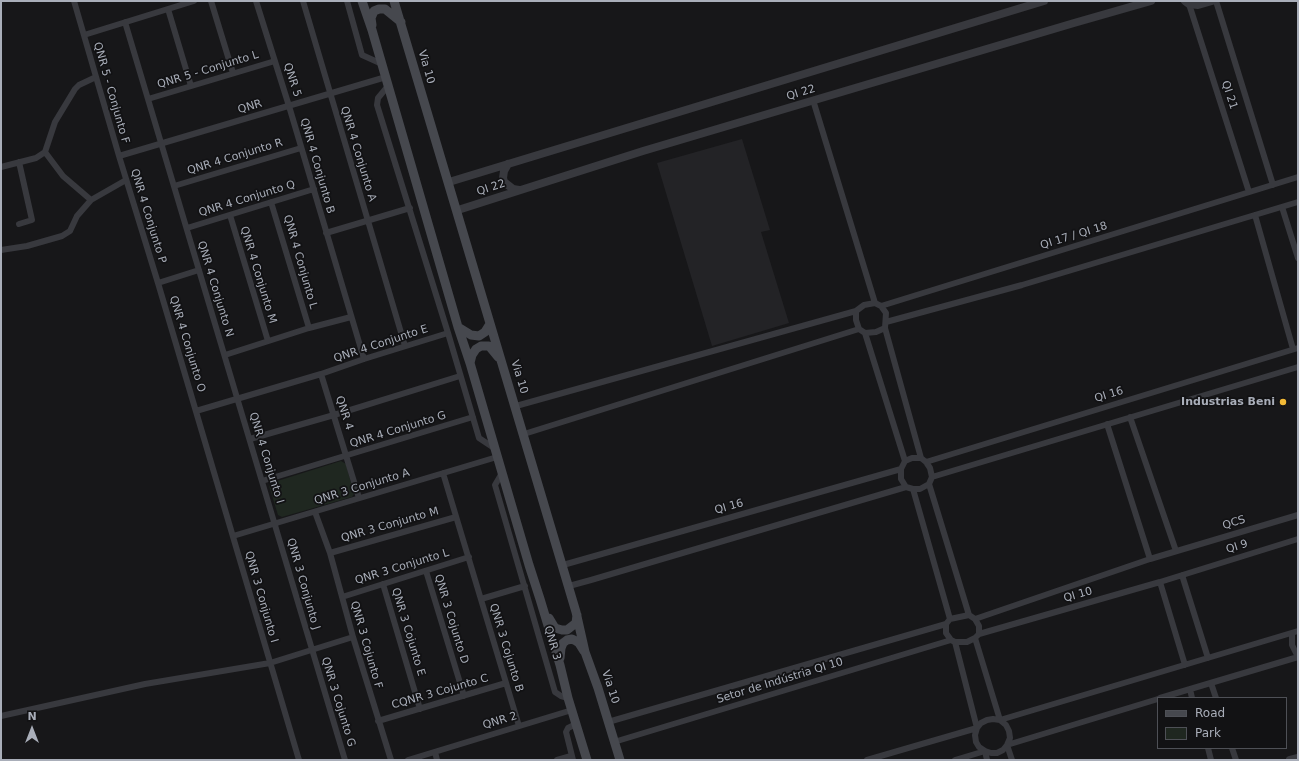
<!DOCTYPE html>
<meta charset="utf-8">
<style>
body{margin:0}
#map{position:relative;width:1299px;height:761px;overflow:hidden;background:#171719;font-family:"DejaVu Sans",sans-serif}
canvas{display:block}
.frame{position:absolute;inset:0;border:2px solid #a9aeb9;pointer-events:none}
.legend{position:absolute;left:1157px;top:697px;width:130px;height:52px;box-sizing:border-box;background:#121214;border:1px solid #4e5056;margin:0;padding:5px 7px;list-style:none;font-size:12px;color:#a9aeb9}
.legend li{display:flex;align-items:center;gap:8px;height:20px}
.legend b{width:20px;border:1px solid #4e5056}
.north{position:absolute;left:12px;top:709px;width:40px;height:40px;-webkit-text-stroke:3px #121214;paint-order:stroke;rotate:0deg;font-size:11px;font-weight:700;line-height:16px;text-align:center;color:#a9aeb9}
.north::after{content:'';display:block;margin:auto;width:14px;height:18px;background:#a9aeb9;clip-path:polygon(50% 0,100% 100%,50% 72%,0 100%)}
</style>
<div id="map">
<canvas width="1299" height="761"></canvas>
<div class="frame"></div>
<ul class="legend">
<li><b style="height:5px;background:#46484e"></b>Road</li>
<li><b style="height:11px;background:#1f2720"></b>Park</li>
</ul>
<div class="north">N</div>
</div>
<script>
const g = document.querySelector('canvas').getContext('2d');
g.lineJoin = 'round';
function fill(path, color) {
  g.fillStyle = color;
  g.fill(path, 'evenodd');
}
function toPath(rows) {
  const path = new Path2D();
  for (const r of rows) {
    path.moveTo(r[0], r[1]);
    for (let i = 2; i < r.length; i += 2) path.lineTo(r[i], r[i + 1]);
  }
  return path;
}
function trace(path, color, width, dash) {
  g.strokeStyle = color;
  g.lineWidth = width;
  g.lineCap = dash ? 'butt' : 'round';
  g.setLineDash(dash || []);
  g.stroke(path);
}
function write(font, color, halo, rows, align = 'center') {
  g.font = font + ' "DejaVu Sans",sans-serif';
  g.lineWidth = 3.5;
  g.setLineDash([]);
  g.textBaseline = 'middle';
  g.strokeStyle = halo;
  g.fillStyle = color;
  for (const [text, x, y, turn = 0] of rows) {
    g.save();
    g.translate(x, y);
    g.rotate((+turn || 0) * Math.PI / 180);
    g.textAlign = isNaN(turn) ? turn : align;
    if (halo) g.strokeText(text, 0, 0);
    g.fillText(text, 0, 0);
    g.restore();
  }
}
const built = toPath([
 [742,139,770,230,761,232,789,323,712,346,657,163]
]);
const green = toPath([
 [341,461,346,464,354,494,352,497,282,517,278,515,269,486,271,483]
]);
const minor = toPath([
 [74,1,119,156,158,283,299,760],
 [211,1,233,73],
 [256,1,289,106,364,359],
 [303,1,405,346],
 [347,1,362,55,382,64],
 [1216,1,1273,185],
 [1189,4,1249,192],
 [168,9,191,86],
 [125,22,345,760],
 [84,35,194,1],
 [388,86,378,98,377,105,448,333,479,438,494,448],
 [148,99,275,61],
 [813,100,875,303,881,306,886,313,885,328,876,332,865,333,859,329,856,320,856,311,864,305,875,303],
 [45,152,63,176,91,200],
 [119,156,386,77],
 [19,162,32,220,19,224],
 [1,167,36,158,45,152,55,122,75,89,79,85,96,77],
 [174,186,301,148],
 [271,202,309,328],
 [1282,207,1298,258],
 [230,215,268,341],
 [1255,215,1293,349],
 [187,228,314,189],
 [326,233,410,208],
 [1,250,27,246,62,236,70,231,77,216,91,200,126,180],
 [158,283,199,270],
 [881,306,1298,177],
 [886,322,1022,285,1298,202],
 [885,328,921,458,926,462,930,468,932,477,929,484,920,489,913,489,906,487,901,479,901,469,905,461,912,458,921,458],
 [865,333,905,461],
 [225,355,309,328,351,317],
 [321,374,359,498],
 [516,406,856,311],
 [196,411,321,374,364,359,448,333],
 [1130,417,1176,551],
 [1107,424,1150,559],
 [524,434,859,329],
 [250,439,334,415,460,376],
 [926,462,1298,348],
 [443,473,519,726],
 [502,473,495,485,555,692,561,696,568,698],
 [932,477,1298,367],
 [262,481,473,417],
 [929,484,969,615,975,619,979,626,979,634,975,638,967,642,955,642,951,640,946,633,946,624,950,619,969,615],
 [913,489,950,619],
 [315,512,330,553,353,637,391,760],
 [233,536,497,457],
 [330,553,456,517],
 [563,565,901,469],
 [426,571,464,696],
 [1182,575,1208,658],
 [1160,582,1185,665],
 [383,584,420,709],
 [569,586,591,580,906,487],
 [342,597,469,557],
 [481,599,525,586],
 [975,619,1150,559,1298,515],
 [979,634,1160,582,1298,539],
 [975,638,1000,720,1298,631],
 [1211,683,1216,698],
 [1190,689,1192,698],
 [1160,698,1298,657,1292,645,1292,633],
 [1,716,145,684,270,663,353,637],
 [378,721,506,683],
 [608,722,946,624],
 [614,742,951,640],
 [1208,748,1211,760],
 [1232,748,1236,760],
 [985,751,991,753,997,753,1003,750,1007,745,1010,738,1009,731,1006,725,1000,720,993,719,987,720,981,723,977,728,975,735,976,742,979,747,985,751,987,760],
 [435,752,437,760],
 [408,760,572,710],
 [557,760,571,756],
 [573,760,566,732,568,728,576,724],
 [867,760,977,728,955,642],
 [955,760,985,751],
 [1012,760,1007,745,1158,699]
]);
const tertiary = toPath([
 [1185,1,1189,4,1198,5,1212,1],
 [508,164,504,171,503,178,504,182,513,189,519,190],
 [449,182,1044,1],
 [458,210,643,151,1074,23,1151,1],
 [1290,760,1298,758]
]);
const secondary = toPath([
 [362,1,372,30,458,327,470,363,529,565,540,599,560,665,568,698,587,760],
 [394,1,576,612,585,652,598,688,620,760],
 [372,25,371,18,374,11,379,9,385,9,401,22],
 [458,327,471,335,479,336,485,332,490,324],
 [470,363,472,355,476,349,481,346,489,346,498,357],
 [549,618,555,628,562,630,567,630,576,623,577,615],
 [560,658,561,648,563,643,567,640,572,639,576,641,579,643,584,651]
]);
const markers = [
 [1283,402,4,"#f2b936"]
];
const streetNames = [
 ["Via 10",426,67,74],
 ["QNR 5 - Conjunto L",208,70,-17],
 ["QNR 5",292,80,72],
 ["QNR 5 - Conjunto F",111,93,74],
 ["QI 22",801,93,-17],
 ["QI 21",1229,95,72],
 ["QNR",250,107,-17],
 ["QNR 4 Conjunto A",358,154,73],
 ["QNR 4 Conjunto R",235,157,-17],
 ["QNR 4 Conjunto B",317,166,74],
 ["QI 22",491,188,-18],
 ["QNR 4 Conjunto Q",247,199,-17],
 ["QNR 4 Conjunto P",148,216,73],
 ["QI 17 / QI 18",1074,236,-17],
 ["QNR 4 Conjunto L",300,262,74],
 ["QNR 4 Conjunto M",258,275,73],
 ["QNR 4 Conjunto N",215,289,73],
 ["QNR 4 Conjunto O",187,344,73],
 ["QNR 4 Conjunto E",381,344,-18],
 ["Via 10",519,377,73],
 ["QI 16",1109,395,-17],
 ["QNR 4",344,413,72],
 ["QNR 4 Conjunto G",398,430,-17],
 ["QNR 4 Conjunto I",266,458,73],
 ["QNR 3 Conjunto A",362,487,-17],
 ["QI 16",729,507,-16],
 ["QCS",1234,523,-17],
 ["QNR 3 Conjunto M",390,525,-16],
 ["QI 9",1237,547,-17],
 ["QNR 3 Conjunto L",402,567,-17],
 ["QNR 3 Conjunto J",303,584,74],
 ["QI 10",1078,595,-16],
 ["QNR 3 Conjunto I",261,597,74],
 ["QNR 3 Cojunto D",451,619,73],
 ["QNR 3 Cojunto E",408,632,73],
 ["QNR 3",552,643,74],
 ["QNR 3 Cojunto F",366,645,74],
 ["QNR 3 Cojunto B",506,648,73],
 ["Setor de Indústria QI 10",780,681,-17],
 ["Via 10",610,687,72],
 ["CQNR 3 Cojunto C",440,692,-16],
 ["QNR 3 Cojunto G",338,702,73],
 ["QNR 2",500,721,-17]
];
const poiNames = [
 ["Industrias Beni",1275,402]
];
fill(built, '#232326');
fill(green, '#1f2720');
trace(minor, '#38393e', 6);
trace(tertiary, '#38393e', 8);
trace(secondary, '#46484e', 9);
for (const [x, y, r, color] of markers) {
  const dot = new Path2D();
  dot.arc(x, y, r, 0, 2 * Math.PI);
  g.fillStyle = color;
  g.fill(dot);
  trace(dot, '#121214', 1.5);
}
write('11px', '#a9aeb9', '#121214', streetNames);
write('bold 11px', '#a9aeb9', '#121214', poiNames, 'right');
</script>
